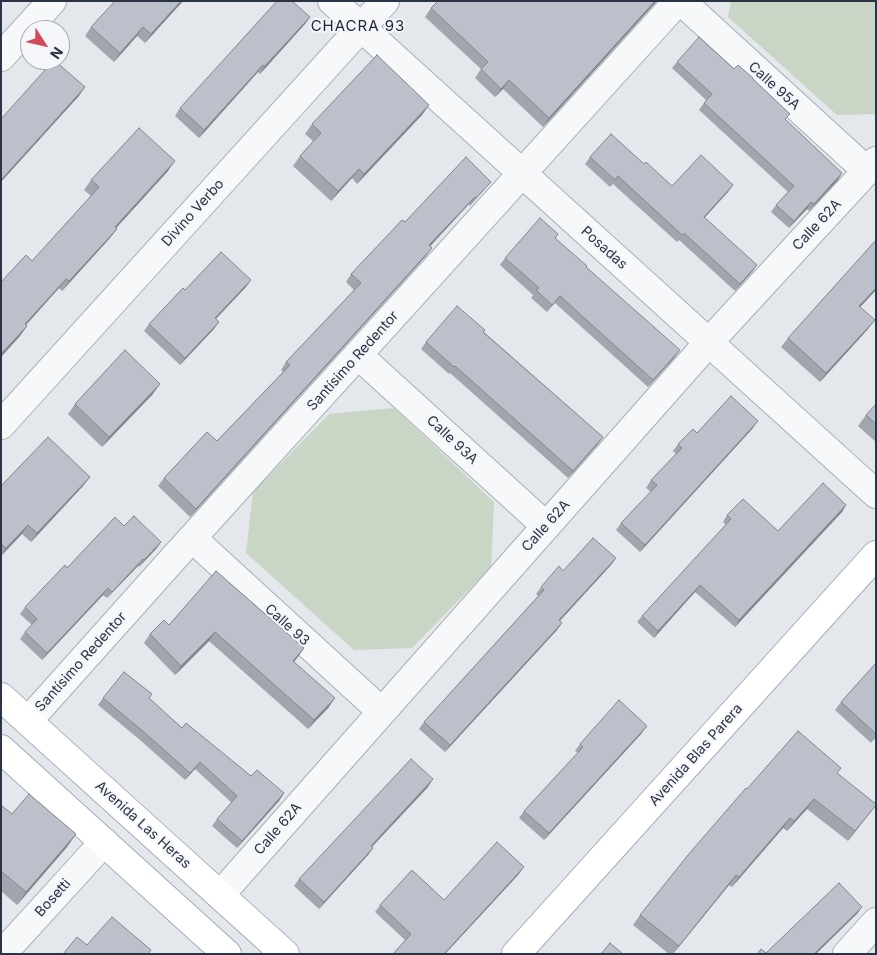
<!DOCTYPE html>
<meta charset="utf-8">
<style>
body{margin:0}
#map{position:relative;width:877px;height:955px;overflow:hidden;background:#e4e7ec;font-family:Inter,sans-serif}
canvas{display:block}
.frame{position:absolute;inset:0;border:2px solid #2b3445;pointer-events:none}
.north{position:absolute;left:20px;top:20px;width:50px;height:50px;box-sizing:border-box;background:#f4f6f9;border:1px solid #a4a8b1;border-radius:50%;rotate:125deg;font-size:14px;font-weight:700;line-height:20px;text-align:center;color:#2b3445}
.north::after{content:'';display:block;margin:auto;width:18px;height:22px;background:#d1495b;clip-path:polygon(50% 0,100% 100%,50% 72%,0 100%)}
</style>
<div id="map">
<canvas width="877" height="955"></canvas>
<div class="frame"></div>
<div class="north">N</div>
</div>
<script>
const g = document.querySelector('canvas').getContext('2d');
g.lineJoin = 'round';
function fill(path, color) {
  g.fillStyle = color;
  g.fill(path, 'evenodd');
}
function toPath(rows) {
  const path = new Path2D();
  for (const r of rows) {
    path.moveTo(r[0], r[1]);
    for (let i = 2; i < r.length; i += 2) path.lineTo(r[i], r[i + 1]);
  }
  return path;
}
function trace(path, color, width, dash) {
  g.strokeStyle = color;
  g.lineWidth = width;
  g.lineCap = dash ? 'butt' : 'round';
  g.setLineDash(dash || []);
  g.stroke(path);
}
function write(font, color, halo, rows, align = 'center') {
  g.font = font + ' Inter,sans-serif';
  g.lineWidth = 4;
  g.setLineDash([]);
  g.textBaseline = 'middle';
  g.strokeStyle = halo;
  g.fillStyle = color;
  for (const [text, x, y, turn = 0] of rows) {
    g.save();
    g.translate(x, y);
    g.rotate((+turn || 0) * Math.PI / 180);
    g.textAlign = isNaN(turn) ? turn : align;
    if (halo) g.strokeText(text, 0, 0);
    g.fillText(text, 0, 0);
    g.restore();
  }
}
const green = toPath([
 [731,1,876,1,876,114,837,115,728,17],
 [394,408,494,502,491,567,412,648,354,650,246,553,253,492,329,414]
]);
const minor = toPath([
 [332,1,876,494],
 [681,1,867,171],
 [1,57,52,1],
 [358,355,546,526],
 [1,425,385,1],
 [192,538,381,711],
 [28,721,173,559,678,1],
 [220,895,709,342,876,161],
 [2,954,104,842],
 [847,954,876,922]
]);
const major = toPath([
 [1,697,285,954],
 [1,749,227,954],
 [516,954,876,555]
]);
const wall = toPath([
 [183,1,145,43,137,36,114,62,85,36,91,27],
 [438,1,657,1,543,127,503,89,495,97,475,78,481,69,425,17,431,8],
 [310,17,305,24,260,74,258,72,199,138,175,116,180,108],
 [677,62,734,69,753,79,786,120,838,180,809,211,807,209,789,228,771,212,776,205,788,192,699,110,706,100,672,68],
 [429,105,422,115,357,184,352,178,331,201,293,166,300,156,313,141,305,134,312,124],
 [590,157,644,164,672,186,728,192,704,218,757,265,752,272,735,291,679,240,677,242,613,184,610,187,585,164],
 [168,171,116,228,117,229,110,238,62,291,59,288,26,325,27,326,20,336,1,357,1,282,32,261,91,196,84,190,91,180],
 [485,189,470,206,469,204,430,246,426,256,190,517,158,486,164,478,217,441,283,372,281,370,286,362,354,290,346,282,351,274,405,222],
 [555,238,586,267,675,357,648,387,555,303,547,312,531,298,533,295,500,265,505,258],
 [246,287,216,319,214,329,180,365,144,331,149,324,185,290],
 [876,290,860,307,868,329,820,382,781,347,788,338],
 [484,332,603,437,598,444,568,478,450,373,449,374,421,349,426,342],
 [107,369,153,394,102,447,68,414,75,404,102,375],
 [876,404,876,442,858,426,866,415],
 [753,428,640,552,616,530,621,523,651,492,646,488,651,480,676,454,673,451,678,444,697,433],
 [90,477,83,486,31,542,22,534,1,556,1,486],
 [846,505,842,512,735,627,695,592,654,638,637,622,642,616,726,525,723,522,727,515,778,531],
 [124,526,161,542,156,549,139,567,138,566,107,598,103,595,42,660,20,639,25,632,32,625,20,614,25,607,67,568],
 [616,558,611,565,560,621,562,623,557,630,445,752,419,729,424,722,538,596,536,594,541,587,563,571],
 [216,571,304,648,294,662,329,707,308,729,209,641,175,675,144,643,150,634,169,625],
 [876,663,876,737,871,743,835,710,841,702],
 [103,698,149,699,182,728,251,776,284,793,279,801,237,848,212,826,217,819,232,803,195,769,185,780,140,740,98,705],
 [642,733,544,840,519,818,524,811,578,753,575,751,580,744],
 [837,773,876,805,848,841,807,809,787,831,783,828,732,887,729,885,673,954,669,954,633,925,640,915,747,789],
 [428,787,372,847,373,848,368,855,319,909,294,886,299,879],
 [1,805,12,814,76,834,67,847,17,905,1,891],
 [519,874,445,954,393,954,405,940,375,912,380,905,444,900]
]);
const shadedWall = toPath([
 [181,1,183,1,145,43,151,34],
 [655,1,657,1,543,127,549,118],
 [310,17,305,24,260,74,264,67],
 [143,27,137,36,114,62,120,53],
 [263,65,258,72,199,138,204,130],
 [509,80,503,89,495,97,501,89],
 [85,87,79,96,1,182,1,180],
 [429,105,422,115,357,184,364,174],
 [175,161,168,171,108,237,115,227],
 [359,169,352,178,331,201,338,191],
 [842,173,838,180,809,211,814,204],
 [733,185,728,192,699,224,704,217],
 [475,197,469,204,424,253,429,245],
 [811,202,807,209,789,228,794,221],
 [117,229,110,238,62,291,69,281],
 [432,248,426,256,190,517,196,509],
 [757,265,752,272,735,291,740,284],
 [66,279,59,288,18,334,25,324],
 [251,280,246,287,210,325,215,318],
 [876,288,876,290,853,315,859,306],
 [875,320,868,329,820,382,826,373],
 [219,322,214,329,180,365,185,358],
 [27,326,20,336,1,357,1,354],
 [680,350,675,357,648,387,653,380],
 [160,384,153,394,102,447,109,437],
 [758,421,753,428,640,552,645,545],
 [603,437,598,444,568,478,573,471],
 [90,477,83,486,31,542,37,533],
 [846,505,842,512,735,627,739,620],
 [28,525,22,534,1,556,6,548],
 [161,542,156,549,139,567,144,560],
 [616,558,611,565,554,627,559,620],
 [143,559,138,566,107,598,112,592],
 [700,585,695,592,654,638,658,631],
 [108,588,103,595,42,660,47,653],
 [562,623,557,630,445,752,450,745],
 [215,632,209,641,175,675,181,666],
 [304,648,298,657,287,670,293,661],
 [335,698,329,707,308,729,314,720],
 [647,726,642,733,544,840,549,833],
 [200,762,195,769,185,780,190,773],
 [433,779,428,787,366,853,371,846],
 [284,793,279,801,237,848,242,841],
 [814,799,807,809,787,831,794,821],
 [876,805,848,841,855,831],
 [790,818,783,828,732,887,739,877],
 [76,834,67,847,17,905,26,892],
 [373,848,368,855,319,909,324,902],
 [524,867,519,874,445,954,444,954],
 [736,875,729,885,673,954,679,946],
 [862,907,857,914,816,954,814,954]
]);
const building = toPath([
 [115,1,181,1,151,34,143,27,120,53,91,27,115,1],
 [277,1,292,1,310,17,264,67,263,65,204,130,180,108,277,1],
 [438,1,655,1,549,118,509,80,501,89,481,69,488,62,431,8,438,1],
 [699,37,734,69,738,65,753,78,753,79,790,114,785,119,842,173,814,204,811,202,794,221,776,205,794,186,704,103,712,94,677,62,699,37],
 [377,55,429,105,364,174,359,169,338,191,300,156,321,133,312,124,377,55],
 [54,60,85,87,1,180,1,119,54,60],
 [139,128,175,161,115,227,117,229,69,281,66,279,25,324,27,326,1,354,1,282,26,255,32,261,99,187,91,180,139,128],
 [611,134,644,164,646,162,672,186,701,155,733,185,704,217,757,265,740,284,684,233,682,235,618,176,615,180,590,157,611,134],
 [466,157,491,182,476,198,475,197,429,245,432,248,196,509,164,478,207,432,217,441,290,365,286,362,361,283,351,274,402,220,405,222,466,157],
 [540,218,558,234,555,238,587,266,586,267,680,350,653,380,560,296,552,305,536,290,539,288,505,258,540,218],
 [876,240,876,288,859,306,875,320,826,373,788,338,876,240],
 [221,252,251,280,215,318,219,322,185,358,149,324,183,288,185,290,221,252],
 [457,306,485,330,483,332,603,437,573,471,455,366,454,367,426,342,457,306],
 [125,350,160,384,109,437,75,404,125,350],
 [731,396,758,421,645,545,621,523,657,485,651,480,682,448,678,444,693,429,697,433,731,396],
 [876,404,876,424,866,415,876,404],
 [48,437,90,477,37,533,28,525,6,548,1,544,1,486,48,437],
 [823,483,846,505,739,620,700,585,658,631,642,616,731,519,727,515,743,499,778,531,823,483],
 [134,516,161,542,144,560,143,559,112,592,108,588,47,653,25,632,37,619,25,607,65,565,67,568,115,517,124,526,134,516],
 [593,538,616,558,559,620,562,623,450,745,424,722,544,590,541,587,559,566,563,571,593,538],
 [216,571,304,648,293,661,335,698,314,720,215,632,181,666,150,634,164,620,169,625,216,571],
 [876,663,876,734,841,702,876,663],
 [124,672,152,694,149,698,182,728,186,723,251,776,257,770,284,793,242,841,217,819,237,796,200,762,190,773,145,733,103,698,124,672],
 [619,700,647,726,549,833,524,811,583,747,580,744,619,700],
 [798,731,841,768,837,773,876,804,876,805,855,831,814,799,794,821,790,818,739,877,736,875,679,946,640,915,688,855,746,788,747,789,798,731],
 [411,759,433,779,371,846,373,848,324,902,299,879,411,759],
 [29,794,76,834,26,892,1,871,1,805,12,814,29,794],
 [497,842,524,867,444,954,393,954,411,934,380,905,412,870,444,900,497,842],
 [839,883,862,907,814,954,757,954,761,949,766,953,839,883],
 [112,917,151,950,148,954,63,954,77,937,87,945,112,917],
 [610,943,623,954,601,954,610,943]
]);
const streetNames = [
 ["Calle 95A",774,86,42],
 ["Divino Verbo",193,213,-48],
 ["Calle 62A",817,225,-47],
 ["Posadas",604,248,42],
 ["Santísimo Redentor",353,361,-48],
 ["Calle 93A",452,440,43],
 ["Calle 62A",546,526,-48],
 ["Calle 93",287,625,42],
 ["Santísimo Redentor",81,662,-48],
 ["Avenida Blas Parera",696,755,-48],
 ["Avenida Las Heras",143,825,42],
 ["Calle 62A",278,829,-49],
 ["Bosetti",53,898,-48]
];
const neighbourhoodNames = [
 ["CHACRA 93",358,26]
];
fill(green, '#c9d6c5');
trace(minor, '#a9aeb7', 30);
trace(major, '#a3abb8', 30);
trace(minor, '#f7f8fa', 28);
trace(major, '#fff', 28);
fill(wall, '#a1a5ae');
fill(shadedWall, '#83868d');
fill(building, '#bbc0ca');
trace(building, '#83868d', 1);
write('14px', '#2b3445', '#f4f6f9', streetNames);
g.letterSpacing = '1px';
write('15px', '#1d2536', '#f4f6f9', neighbourhoodNames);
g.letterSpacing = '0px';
</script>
